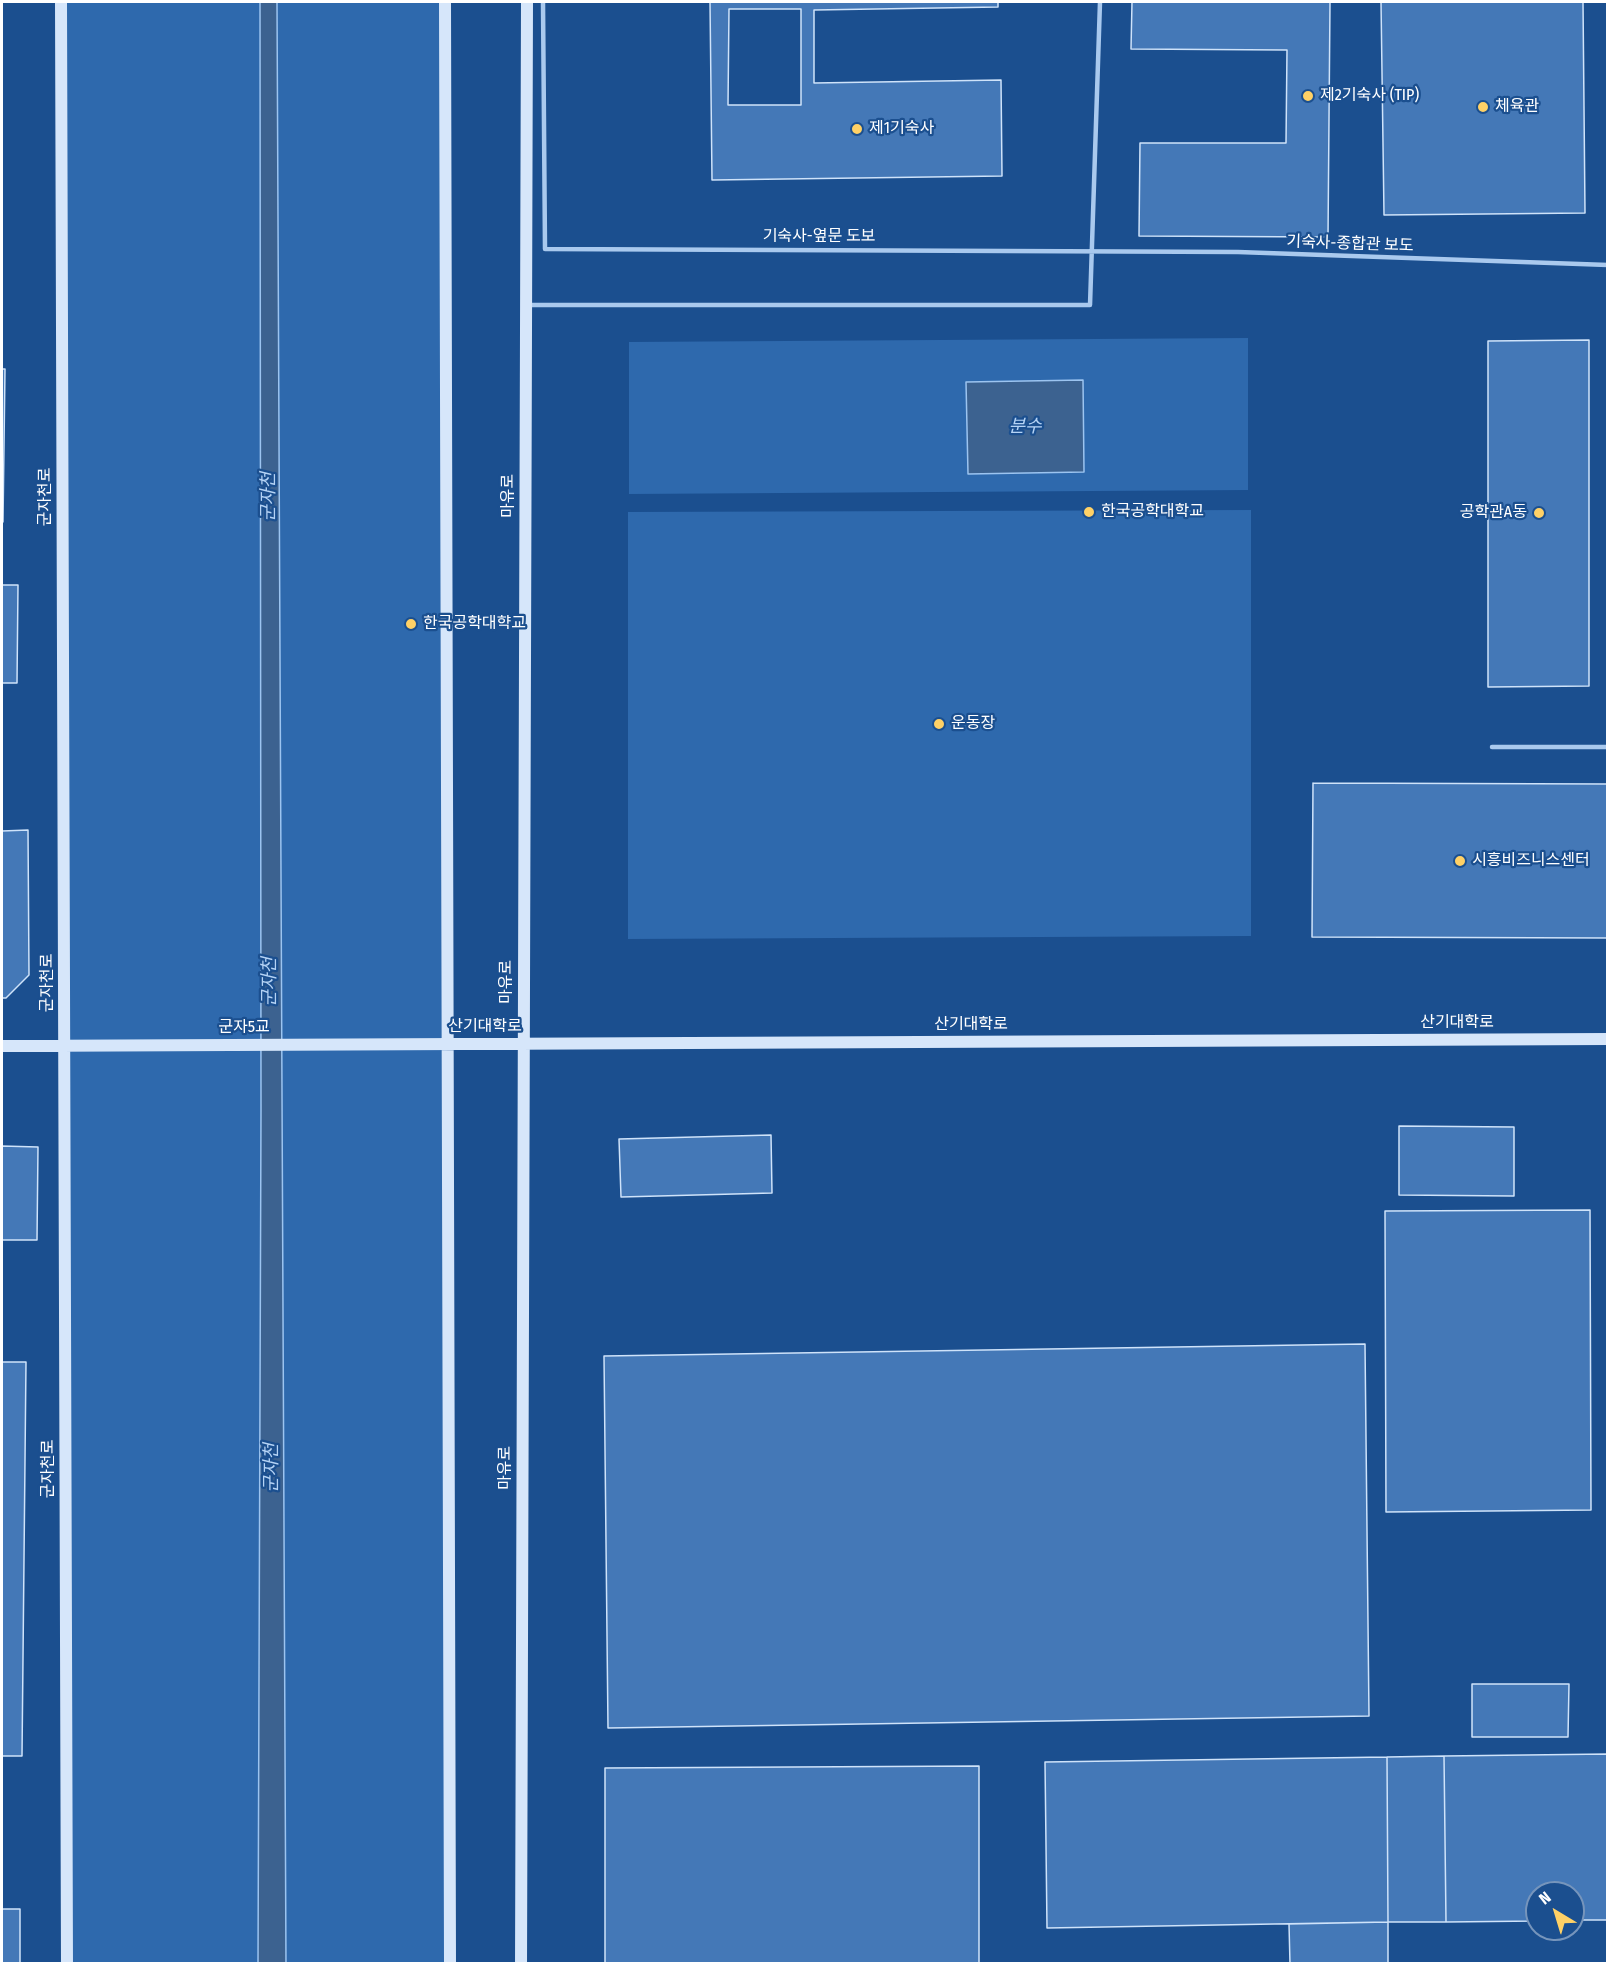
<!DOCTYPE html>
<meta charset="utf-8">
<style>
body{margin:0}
#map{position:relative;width:1609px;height:1965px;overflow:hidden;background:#1b4f8f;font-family:"Fira Sans Condensed",sans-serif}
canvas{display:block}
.frame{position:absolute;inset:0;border:3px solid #fff;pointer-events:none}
.north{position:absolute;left:1525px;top:1881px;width:60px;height:60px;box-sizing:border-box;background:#1b4f8f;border:2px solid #7695bc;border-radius:50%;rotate:322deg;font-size:16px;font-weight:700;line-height:24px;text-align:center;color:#fff}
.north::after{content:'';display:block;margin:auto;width:21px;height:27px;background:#ffd166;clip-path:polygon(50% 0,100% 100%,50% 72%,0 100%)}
</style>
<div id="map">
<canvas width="1609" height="1965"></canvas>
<div class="frame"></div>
<div class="north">N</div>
</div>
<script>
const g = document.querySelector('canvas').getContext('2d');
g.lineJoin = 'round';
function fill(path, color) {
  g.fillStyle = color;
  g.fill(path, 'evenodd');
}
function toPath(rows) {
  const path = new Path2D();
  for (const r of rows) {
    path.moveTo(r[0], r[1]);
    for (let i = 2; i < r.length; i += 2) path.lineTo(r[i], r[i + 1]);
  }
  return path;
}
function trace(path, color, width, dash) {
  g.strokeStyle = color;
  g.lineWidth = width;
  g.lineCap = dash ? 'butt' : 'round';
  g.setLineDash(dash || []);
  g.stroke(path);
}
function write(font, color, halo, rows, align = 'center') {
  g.font = font + ' "Fira Sans Condensed","Noto Sans KR",sans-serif';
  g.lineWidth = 4.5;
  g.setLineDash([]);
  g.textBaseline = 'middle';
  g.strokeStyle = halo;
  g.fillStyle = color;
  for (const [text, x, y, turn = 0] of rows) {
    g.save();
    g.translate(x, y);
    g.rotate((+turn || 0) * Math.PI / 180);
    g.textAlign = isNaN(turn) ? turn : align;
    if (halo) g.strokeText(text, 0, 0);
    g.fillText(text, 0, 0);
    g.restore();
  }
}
const green = toPath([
 [60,2,443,2,450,1963,67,1963],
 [1248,338,1248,490,629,494,629,342],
 [1251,510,1251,936,628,939,628,512]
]);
const water = toPath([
 [260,2,277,2,286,1963,258,1964,261,1110,260,2],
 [1083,380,1084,472,968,474,966,382,1083,380]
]);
const building = toPath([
 [710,2,998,2,998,7,814,10,814,83,1001,80,1002,176,712,180,710,2],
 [1132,2,1330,2,1328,237,1139,236,1140,143,1286,143,1287,50,1131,49,1132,2],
 [1381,2,1583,2,1585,213,1384,215,1381,2],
 [729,9,801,9,801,105,728,105,729,9],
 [1589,340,1589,686,1488,687,1488,341,1589,340],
 [2,369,5,369,3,522,2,522,2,369],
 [2,585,18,585,17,683,2,683,2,585],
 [1313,783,1608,784,1608,938,1312,937,1313,783],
 [28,830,29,975,6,998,2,998,2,831,28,830],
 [1399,1126,1514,1127,1514,1196,1399,1195,1399,1126],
 [771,1135,772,1193,621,1197,619,1139,771,1135],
 [2,1146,38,1147,37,1240,2,1240,2,1146],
 [1590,1210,1591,1510,1386,1512,1385,1211,1590,1210],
 [1365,1344,1369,1716,608,1728,604,1356,1365,1344],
 [2,1362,26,1362,22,1756,2,1756,2,1362],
 [1472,1684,1569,1684,1568,1737,1472,1737,1472,1684],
 [1608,1754,1608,1920,1573,1920,1573,1893,1537,1893,1537,1921,1446,1922,1444,1756,1608,1754],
 [1444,1756,1446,1922,1388,1922,1387,1757,1444,1756],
 [1387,1757,1388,1922,1047,1928,1045,1762,1387,1757],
 [979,1766,979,1964,605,1964,605,1768,979,1766],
 [2,1909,20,1909,20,1964,2,1964,2,1909],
 [1388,1922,1388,1964,1290,1964,1289,1924,1388,1922]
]);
const lane = toPath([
 [543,2,545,249,1238,252,1608,265],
 [529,305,1090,305,1100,2],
 [1492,747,1608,747]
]);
const secondary = toPath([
 [61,2,67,1964],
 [445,2,450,1964],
 [2,1046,1608,1039],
 [521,1964,527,2]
]);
const markers = [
 [1308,96,6,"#ffd166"],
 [1483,107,6,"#ffd166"],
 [857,129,6,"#ffd166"],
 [1089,512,6,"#ffd166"],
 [1539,513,6,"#ffd166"],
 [411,624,6,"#ffd166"],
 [939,724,6,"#ffd166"],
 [1460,861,6,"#ffd166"]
];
const poiNames = [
 ["제2기숙사 (TIP)",1320,96],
 ["체육관",1495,107],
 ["제1기숙사",869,129],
 ["한국공학대학교",1101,512],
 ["공학관A동",1527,513,"right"],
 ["한국공학대햑교",423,624],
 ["운동장",951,724],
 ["시흥비즈니스센터",1472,861]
];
const streetNames = [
 ["기숙사-옆문 도보",819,237],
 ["기숙사-종합관 보도",1350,244,2],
 ["마유로",509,496,-90],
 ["군자천로",46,497,-90],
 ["마유로",507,982,-90],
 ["군자천로",48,983,-90],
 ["산기대학로",1457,1023],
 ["산기대학로",971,1025],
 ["산기대학로",485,1027],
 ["군자5교",244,1028],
 ["마유로",506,1468,-90],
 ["군자천로",49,1469,-90]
];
const waterNames = [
 ["분수",1025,427],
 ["군자천",269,497,-90],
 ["군자천",270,982,-90],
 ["군자천",272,1468,-90]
];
fill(green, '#2e69ad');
fill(water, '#3c6290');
trace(water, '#9cc4f0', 1.5);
fill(building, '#4478b7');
trace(building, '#cfe3fa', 1.5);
trace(lane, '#a9c9ee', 4.5);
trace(secondary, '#d6e6fa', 12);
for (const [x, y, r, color] of markers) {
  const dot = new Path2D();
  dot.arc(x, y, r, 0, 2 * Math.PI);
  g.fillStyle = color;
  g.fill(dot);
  trace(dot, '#1b4f8f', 2);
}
write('16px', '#fff', '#1b4f8f', poiNames, 'left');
write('16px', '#fff', '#1b4f8f', streetNames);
write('italic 18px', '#b5d3f5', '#1b4f8f', waterNames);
</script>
